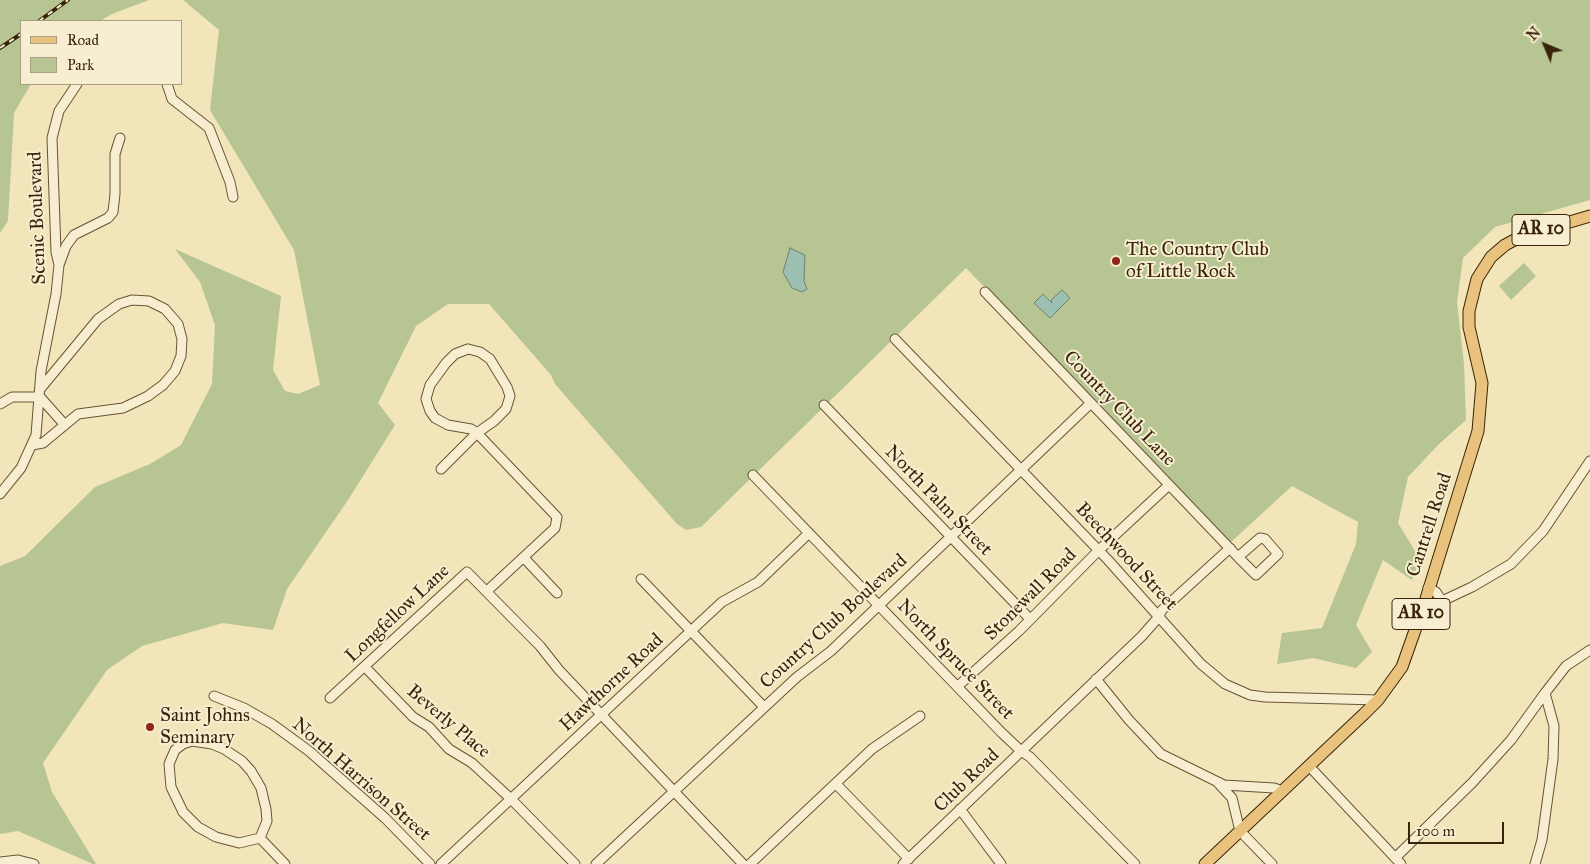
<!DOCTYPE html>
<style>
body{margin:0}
#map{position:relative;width:1590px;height:864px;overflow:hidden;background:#f2e5ba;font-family:"IM FELL Great Primer",serif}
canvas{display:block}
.legend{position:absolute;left:20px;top:20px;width:162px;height:65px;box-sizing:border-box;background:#f7eed2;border:1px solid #ab9d82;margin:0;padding:6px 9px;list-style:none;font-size:15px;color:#392409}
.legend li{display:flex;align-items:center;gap:10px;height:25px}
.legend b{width:25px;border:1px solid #ab9d82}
.north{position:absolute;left:1520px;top:20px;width:50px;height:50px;-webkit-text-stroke:4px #f7eed2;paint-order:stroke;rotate:315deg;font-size:14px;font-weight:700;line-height:20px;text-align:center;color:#392409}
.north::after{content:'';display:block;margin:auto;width:18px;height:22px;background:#392409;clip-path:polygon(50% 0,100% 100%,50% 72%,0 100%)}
.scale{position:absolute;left:1408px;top:822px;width:96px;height:22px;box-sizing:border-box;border:2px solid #392409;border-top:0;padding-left:6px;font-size:15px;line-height:18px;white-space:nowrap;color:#392409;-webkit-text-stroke:4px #f7eed2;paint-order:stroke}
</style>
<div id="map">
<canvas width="1590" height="864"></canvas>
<ul class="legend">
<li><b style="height:6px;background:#e9c27d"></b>Road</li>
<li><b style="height:14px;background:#b7c592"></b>Park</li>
</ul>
<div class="north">N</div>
<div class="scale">100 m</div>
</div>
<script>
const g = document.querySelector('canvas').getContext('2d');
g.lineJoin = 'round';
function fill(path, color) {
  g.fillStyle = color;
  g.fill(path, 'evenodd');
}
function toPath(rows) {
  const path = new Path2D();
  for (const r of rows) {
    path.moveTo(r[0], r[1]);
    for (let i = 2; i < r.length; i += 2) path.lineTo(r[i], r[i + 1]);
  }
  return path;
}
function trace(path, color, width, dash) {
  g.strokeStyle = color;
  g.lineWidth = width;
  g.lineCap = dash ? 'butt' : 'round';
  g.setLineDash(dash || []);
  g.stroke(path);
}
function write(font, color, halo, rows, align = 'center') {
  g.font = font + ' "IM FELL Great Primer",serif';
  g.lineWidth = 4;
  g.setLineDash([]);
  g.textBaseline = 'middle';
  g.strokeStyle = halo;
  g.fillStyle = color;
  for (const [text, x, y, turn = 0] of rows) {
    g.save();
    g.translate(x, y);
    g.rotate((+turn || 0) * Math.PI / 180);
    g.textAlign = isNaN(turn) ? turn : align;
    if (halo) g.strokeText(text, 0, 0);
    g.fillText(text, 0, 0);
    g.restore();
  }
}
const green = toPath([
 [0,0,149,0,112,14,100,21,21,21,21,84,31,84,14,113,8,221,0,233],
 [183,0,1590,0,1590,200,1495,227,1463,258,1457,302,1464,364,1466,420,1439,444,1408,477,1398,523,1420,559,1412,580,1383,560,1356,625,1372,652,1356,668,1313,658,1277,664,1282,633,1322,628,1356,544,1358,522,1292,486,1230,543,966,268,701,527,686,530,677,524,555,384,551,375,489,304,448,304,416,326,378,403,395,425,348,500,287,589,273,630,223,623,142,646,107,670,43,763,52,792,96,864,93,864,18,831,0,834,0,566,25,556,95,487,150,464,181,445,212,384,215,325,200,282,175,249,281,296,273,370,285,391,298,394,320,385,294,250,210,110,219,30],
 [1524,263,1536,276,1511,300,1499,286]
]);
const water = toPath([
 [790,248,805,255,804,281,807,289,802,292,792,288,783,272,790,248],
 [1062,290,1070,298,1050,318,1034,303,1043,294,1052,303,1051,300,1062,290]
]);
const minor = toPath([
 [167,84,172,99,209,128,230,182,233,197],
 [59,265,66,246,74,235,108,218,113,212,115,194,115,154,120,138],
 [985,292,1238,557],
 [895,339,1108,560,1201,664,1225,684,1250,695,1265,697,1378,700],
 [468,349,480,352,490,359,507,387,510,396,506,409,494,421,477,433,471,429,448,425,435,418,430,411,426,399,430,385,446,363,455,354,468,349],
 [0,404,12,397,40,397,64,424],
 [824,405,1030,619],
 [32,445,43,443,78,414,123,408,148,396,163,385,175,371,181,356,182,339,178,324,165,309,149,301,132,300,119,304,98,319,41,388],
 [441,469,477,433,557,517,555,528,487,591],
 [753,475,1002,733,1021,751,1030,757,1135,864],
 [0,494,21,468,36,435,41,371,56,294,59,265,56,252,52,138,59,111,77,84],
 [1260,538,1265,539,1278,554,1256,575,1238,557,1260,538],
 [522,559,526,560,557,593],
 [641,579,764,707],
 [1428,588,1436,592,1442,601],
 [1425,602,1434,603,1442,601,1472,587,1511,564,1543,531,1590,461],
 [365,667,413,717,429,727,449,749,472,763,511,799,575,864],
 [1096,679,1129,720,1161,754,1224,785,1274,788,1283,791],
 [958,686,1019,631,1099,550,1169,485],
 [214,696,244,708,272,724,309,751,385,818,430,864],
 [330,698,467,572,540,646,559,670,743,864],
 [192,741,212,744,224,749,242,761,251,771,261,788,266,809,267,821,260,838,239,843,216,837,198,827,183,812,171,787,169,764,175,750,183,744,192,741],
 [1309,766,1401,864],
 [836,784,909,859],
 [1219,784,1232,798,1240,831,1272,864],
 [960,809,1001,864],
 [260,838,285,864],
 [1395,858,1472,783,1511,740,1545,693],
 [0,862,18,860,34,864],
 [441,864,722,602,758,582,809,533],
 [596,864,797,677,831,651,1091,403],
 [750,864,872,749,920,716],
 [903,864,1142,636,1157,619,1162,610,1230,548],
 [1535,864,1542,840,1553,759,1554,726,1545,693,1566,666,1590,650]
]);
const major = toPath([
 [1205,864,1364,714,1378,700,1402,667,1425,602,1478,431,1482,383,1469,327,1469,311,1477,279,1491,257,1505,245,1522,236,1590,216]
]);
const rail = toPath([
 [39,21,68,0],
 [0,48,21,34]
]);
const markers = [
 [1116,261,5,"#8f2418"],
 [150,727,5,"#8f2418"]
];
const shields = [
 [1541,230,58],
 [1421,614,58]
];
const shieldNames = [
 ["AR 10",1541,230],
 ["AR 10",1421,614]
];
const streetNames = [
 ["Scenic Boulevard",38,218,-92],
 ["Country Club Lane",1119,409,46],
 ["North Palm Street",938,501,46],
 ["Cantrell Road",1430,525,-72],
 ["Beechwood Street",1126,557,47],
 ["Stonewall Road",1031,595,-45],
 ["Longfellow Lane",398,614,-43],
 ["Country Club Boulevard",834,622,-42],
 ["North Spruce Street",955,660,46],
 ["Hawthorne Road",612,683,-43],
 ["Beverly Place",448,722,40],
 ["North Harrison Street",361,780,41],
 ["Club Road",967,781,-44]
];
const poiNames = [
 ["The Country Club",1126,250],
 ["of Little Rock",1126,272],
 ["Saint Johns",160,716],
 ["Seminary",160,738]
];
fill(green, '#b7c592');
fill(water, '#9bbfb0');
trace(water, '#74816d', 1);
trace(minor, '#675435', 11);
trace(major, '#392409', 13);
trace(minor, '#f7eed2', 9);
trace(major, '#e9c27d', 11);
trace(rail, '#392409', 4);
trace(rail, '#f7eed2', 2, [5.5]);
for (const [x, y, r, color] of markers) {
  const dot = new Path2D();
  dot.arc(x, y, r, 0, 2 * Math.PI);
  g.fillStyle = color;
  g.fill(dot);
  trace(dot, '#f7eed2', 2);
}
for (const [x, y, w] of shields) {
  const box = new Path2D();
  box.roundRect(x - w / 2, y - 15.5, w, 31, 4);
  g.fillStyle = '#f7eed2';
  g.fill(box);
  trace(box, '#392409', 1);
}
write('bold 18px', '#392409', null, shieldNames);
write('19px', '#392409', '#f7eed2', streetNames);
write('19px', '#392409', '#f7eed2', poiNames, 'left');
</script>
